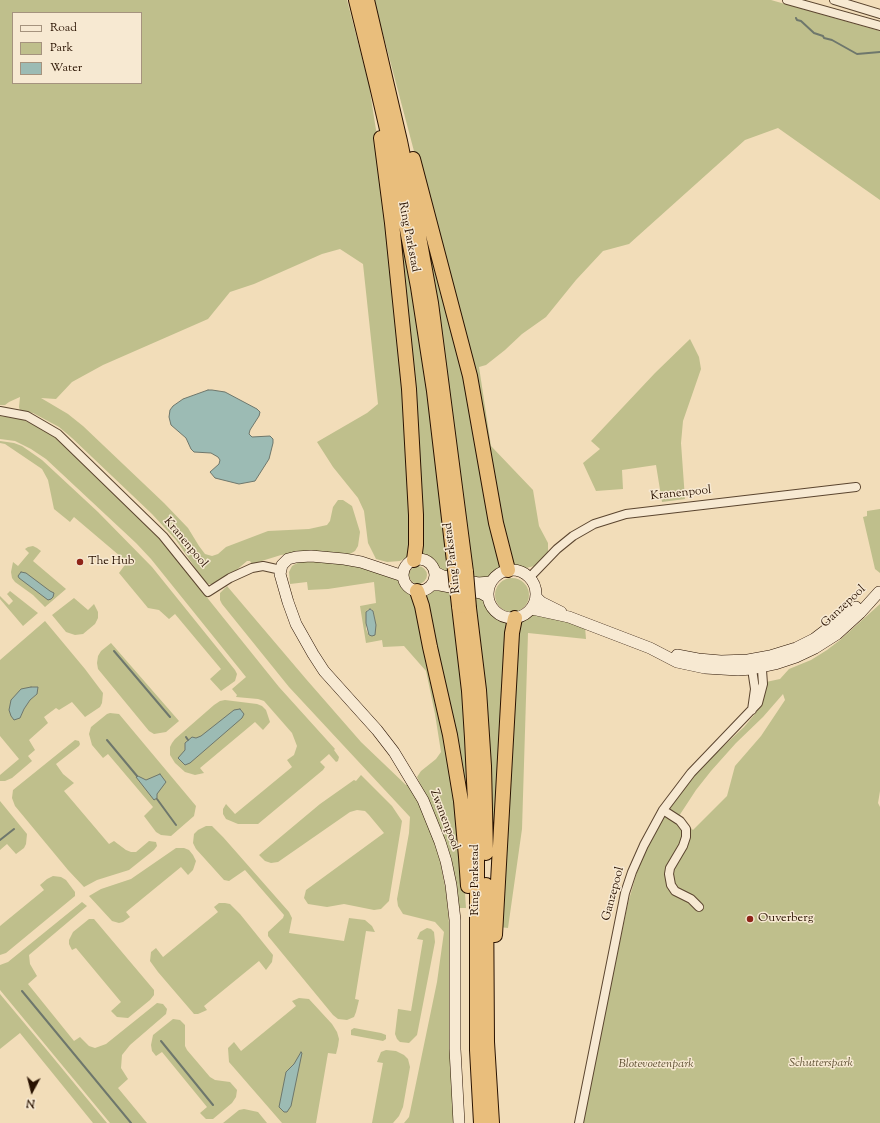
<!DOCTYPE html>
<style>
body{margin:0}
#map{position:relative;width:880px;height:1123px;overflow:hidden;background:#f2ddb9;font-family:"Sorts Mill Goudy",serif}
canvas{display:block}
.legend{position:absolute;left:12px;top:12px;width:130px;height:72px;box-sizing:border-box;background:#f7e9d2;border:1px solid #a5937e;margin:0;padding:5px 7px;list-style:none;font-size:12px;color:#291201}
.legend li{display:flex;align-items:center;gap:8px;height:20px}
.legend b{width:20px;border:1px solid #a5937e}
.north{position:absolute;left:12px;top:1071px;width:40px;height:40px;-webkit-text-stroke:3px #f7e9d2;paint-order:stroke;rotate:187deg;font-size:11px;font-weight:700;line-height:16px;text-align:center;color:#291201}
.north::after{content:'';display:block;margin:auto;width:14px;height:18px;background:#291201;clip-path:polygon(50% 0,100% 100%,50% 72%,0 100%)}
</style>
<div id="map">
<canvas width="880" height="1123"></canvas>
<ul class="legend">
<li><b style="height:5px;background:#f7e9d2"></b>Road</li>
<li><b style="height:11px;background:#bfbf8c"></b>Park</li>
<li><b style="height:11px;background:#9cbbb4"></b>Water</li>
</ul>
<div class="north">N</div>
</div>
<script>
const g = document.querySelector('canvas').getContext('2d');
g.lineJoin = 'round';
function fill(path, color) {
  g.fillStyle = color;
  g.fill(path, 'evenodd');
}
function toPath(rows) {
  const path = new Path2D();
  for (const r of rows) {
    if (r.length === 3) {
      path.moveTo(r[0] + r[2], r[1]);
      path.arc(r[0], r[1], r[2], 0, 2 * Math.PI);
      continue;
    }
    path.moveTo(r[0], r[1]);
    for (let i = 2; i < r.length; i += 2) path.lineTo(r[i], r[i + 1]);
  }
  return path;
}
function trace(path, color, width, dash) {
  g.strokeStyle = color;
  g.lineWidth = width;
  g.lineCap = dash ? 'butt' : 'round';
  g.setLineDash(dash || []);
  g.stroke(path);
}
function write(font, color, halo, rows, align = 'center') {
  g.font = font + ' "Sorts Mill Goudy",serif';
  g.lineWidth = 3;
  g.setLineDash([]);
  g.textBaseline = 'middle';
  g.strokeStyle = halo;
  g.fillStyle = color;
  for (const [text, x, y, turn = 0] of rows) {
    g.save();
    g.translate(x, y);
    g.rotate((+turn || 0) * Math.PI / 180);
    g.textAlign = isNaN(turn) ? turn : align;
    if (halo) g.strokeText(text, 0, 0);
    g.fillText(text, 0, 0);
    g.restore();
  }
}
const green = toPath([
 [0,0,347,0,369,85,376,130,419,210,415,155,374,0,771,0,880,31,880,200,778,128,745,140,629,244,603,251,576,280,546,317,522,334,505,350,486,365,479,367,491,446,533,490,539,526,548,543,548,553,534,566,523,569,515,567,511,564,497,572,491,578,484,581,443,572,431,560,419,555,408,557,400,561,387,562,376,559,368,543,364,511,358,498,333,467,317,442,367,413,378,404,363,264,340,249,322,254,254,284,230,292,208,319,103,365,72,382,56,399,41,398,68,414,83,426,164,503,188,528,199,546,205,554,212,556,218,554,226,547,268,531,309,529,327,525,330,521,333,507,338,500,343,500,352,506,360,532,358,546,355,551,350,554,295,553,281,555,252,564,250,561,247,561,233,573,215,584,208,584,202,578,176,540,152,514,72,438,59,427,33,413,20,411,19,407,20,397,9,402,5,405,0,405],
 [13,13,141,13,141,83,13,83],
 [690,339,699,357,701,369,683,421,681,443,685,499,662,502,656,465,622,470,623,489,596,491,583,463,600,449,591,441,655,373],
 [0,416,21,419,33,424,47,431,60,441,160,539,279,687,335,749,334,750,339,757,338,761,336,762,329,754,320,762,325,767,323,770,258,824,238,824,226,819,223,814,223,809,226,804,235,814,292,767,287,760,294,755,297,746,292,733,264,701,258,699,236,697,237,695,232,689,246,677,151,559,136,543,46,459,31,449,15,441,0,439],
 [0,441,14,443,22,446,42,460,98,512,152,567,235,670,237,674,235,681,221,691,210,679,221,669,175,614,169,619,159,610,148,608,119,573,127,562,74,517,70,522,54,509,48,480,42,469,5,444,0,443],
 [880,509,880,573,875,569,863,517,867,516,867,511],
 [33,546,37,548,41,551,33,561,66,589,45,607,33,595,15,582,12,578,11,572,13,562,18,566,29,553,25,549,28,547],
 [310,560,354,565,397,578,404,588,414,595,451,755,464,879,466,908,457,908,432,810,417,777,421,771,436,759,441,752,435,714,426,671,404,646,383,647,382,640,366,643,360,606,376,603,374,582,328,589,308,590,307,582,290,584,289,572,292,566,299,562],
 [371,609,373,611,375,620,375,634,369,636,366,629,366,615,367,610],
 [418,575,9],
 [512,595,17],
 [227,586,306,679,361,742,406,785,410,783,437,846,446,892,450,933,455,1123,404,1123,409,1117,437,982,444,932,435,922,403,914,398,906,397,899,409,833,410,817,289,687,222,604,220,600,220,593],
 [433,588,451,589,466,718,470,810,422,594],
 [10,591,38,613,23,626,0,599,0,596,9,605,13,601,7,594],
 [474,595,485,601,490,611,499,619,509,622,491,921,491,857],
 [74,598,88,610,94,604,98,612,98,618,95,624,83,634,75,635,66,632,52,615],
 [880,604,880,791,878,803,880,807,880,1123,582,1123,628,903,637,872,648,846,661,822,673,802,699,769,744,727,755,714,763,699,766,682,780,679,789,669,811,660,827,650,840,640],
 [783,694,785,700,761,736,735,766,727,796,693,830,679,816,696,790,711,771,736,743,763,717],
 [539,613,585,627,586,639,528,633,522,829,508,928,499,927,515,640,522,619],
 [45,621,85,669,103,693,102,703,100,707,85,717,72,702,59,710,56,708,44,717,48,723,29,740,35,750,28,756,32,761,12,778,5,781,0,781,0,775,19,759,0,736,0,660],
 [31,687,37,694,30,700,24,709,20,718],
 [111,643,179,721,166,732,154,734,149,731,98,669,97,663,98,656,101,651],
 [225,700,257,704,262,706,266,710,270,722,263,730,255,722,200,768,204,773,195,775,185,772,175,763,170,755,170,747,172,743,175,739,214,705,220,701],
 [110,713,119,714,196,806,194,816,171,836,161,835,156,832,144,816,153,807,108,754,103,758,92,745,89,734,91,727,107,714],
 [75,740,79,741,80,744,79,746,56,764,63,774,74,783,64,791,109,844,114,841,126,850,131,852,136,852,149,841,156,842,157,846,154,850,129,870,97,880,84,887,68,870,15,806,12,798,13,790],
 [361,775,392,806,402,821,389,901,381,909,374,910,344,904,327,907,308,904,304,898,306,890,384,833,369,815,365,811,357,810,350,812,278,862,271,863,265,861,259,855,320,804,354,780,356,781],
 [0,801,27,834,26,844,24,848,16,854,7,844,0,850],
 [206,826,212,826,223,837,289,912,292,918,289,933,344,941,349,918,365,920,372,926,375,932,366,931,355,999,359,1000,356,1012,354,1017,347,1020,338,1019,333,1015,268,936,268,932,283,918,284,915,245,870,229,881,224,880,196,849,193,843,194,834,198,830],
 [176,848,184,848,189,850,193,855,196,861,193,870,188,875,181,867,126,912,130,917,123,922,119,923,112,921,89,896,101,889,131,879],
 [53,876,61,877,66,880,75,892,75,896,6,953,0,955,0,926,44,890,40,885,47,879],
 [82,902,87,906,29,955,30,964,37,976,28,984,74,1041,80,1037,89,1046,95,1048,106,1044,157,1003,163,1004,167,1009,166,1014,130,1045,122,1055,121,1068,128,1079,118,1088,147,1123,110,1123,0,990,0,965,8,962],
 [219,903,225,903,230,904,240,914,273,955,272,962,266,970,259,961,204,1006,207,1010,198,1014,194,1014,158,972,150,961,151,952,156,948,163,957,218,912,214,907],
 [89,919,94,919,154,990,154,995,150,1000,128,1018,117,1017,111,1011,121,1002,76,948,72,950,69,944,69,940,73,932],
 [427,928,431,929,434,932,435,942,417,1035,409,1043,400,1042,397,1039,395,1034,398,1009,411,1011,423,940,417,939,420,932],
 [0,994,46,1049,107,1123,93,1123,20,1033,0,1049],
 [299,998,309,999,332,1024,337,1032,339,1039,338,1046,336,1054,328,1053,316,1123,282,1123,229,1062,228,1048,234,1042,241,1051,296,1006,292,1001],
 [173,1019,180,1020,185,1025,185,1046,187,1050,210,1077,215,1080,230,1082,237,1090,236,1097,232,1103,213,1119,206,1119,200,1113,207,1107,162,1052,156,1056,152,1051,151,1045,153,1035],
 [354,1028,381,1033,386,1035,386,1039,383,1041,351,1035,351,1030],
 [386,1050,396,1051,404,1055,408,1059,410,1067,403,1107,399,1116,393,1123,372,1123,383,1063,377,1062,381,1052],
 [244,1109,258,1112,267,1123,223,1123,239,1110]
]);
const water = toPath([
 [208,390,212,390,225,392,257,409,260,412,259,416,250,430,249,434,252,437,270,436,273,439,273,443,269,459,255,481,239,484,215,478,210,472,219,464,220,460,218,457,211,453,194,452,191,449,186,438,171,425,169,417,170,410,173,406,183,399,208,390],
 [21,572,26,573,50,591,54,593,53,597,51,599,48,600,19,578,18,576,21,572],
 [370,609,373,611,376,625,375,635,372,636,369,635,366,623,366,612,370,609],
 [31,687,38,687,37,694,30,700,24,709,20,718,14,720,11,716,9,710,11,700,21,689,31,687],
 [240,709,244,714,242,718,190,763,185,765,178,758,185,750,185,743,192,737,196,738,201,736,234,710,240,709],
 [160,774,166,782,157,794,157,798,154,800,136,777,138,776,146,780,160,774],
 [301,1052,302,1053,291,1106,287,1112,284,1112,279,1107,286,1072,294,1064,301,1052]
]);
const stream = toPath([
 [796,18,797,20,801,21,814,33,823,36,824,38,832,40,857,54,880,52],
 [114,651,170,717],
 [186,737,188,740],
 [107,740,137,776],
 [157,799,176,825],
 [0,840,14,829],
 [22,991,131,1123],
 [161,1041,213,1105]
]);
const street = toPath([
 [787,0,880,26],
 [834,0,880,14],
 [0,411,27,416,58,434,163,536,208,592,230,578,252,568,263,566,281,570],
 [530,577,557,549,573,536,594,524,626,514,856,487],
 [752,710,755,689,752,669,753,665],
 [663,810,680,821,686,829,686,837,683,846,670,868,669,874,671,885,675,891,691,899,699,907],
 [579,1123,625,893,632,872,644,845,663,810,691,773,758,703,763,684,762,670,759,664]
]);
const secondary = toPath([
 [419,575,16],
 [512,594,24],
 [435,572,443,576,478,583,491,582],
 [403,576,361,562,344,559,311,556,296,557,288,559,282,565,280,574,288,602,296,624,313,654,324,671,377,730,394,752,423,800,440,842,446,861,451,885,455,920,455,1049,459,1123],
 [432,585,440,585,481,593,488,597],
 [536,597,541,602,561,612],
 [532,609,569,617,650,648,677,662,705,668,738,670,752,669,775,664,796,657,815,648,837,634,860,613,879,592],
 [677,655,698,659,721,661,748,660,770,656,796,648,814,639,856,607]
]);
const highway = toPath([
 [356,0,377,86,392,151,418,287,434,391,455,570],
 [367,0,400,141,415,215,431,303,466,572],
 [381,138,392,223,409,389,416,515,416,545,414,560],
 [413,159,470,376,496,523,508,570],
 [417,591,422,606,430,647,450,735,461,801,466,857,468,886],
 [459,606,469,691,472,738,477,845,477,1050,481,1123],
 [469,608,479,690,484,766,486,853],
 [486,885,487,1042,492,1123],
 [495,935,512,633,515,618]
]);
const highwayBridge = toPath([
 [455,570,459,606],
 [466,572,469,608]
]);
const markers = [
 [80,562,4,"#8f2418"],
 [750,919,4,"#8f2418"]
];
const streetNames = [
 ["Ring Parkstad",408,237,79],
 ["Kranenpool",681,494,-6],
 ["Kranenpool",185,543,50],
 ["Ring Parkstad",453,558,-97],
 ["Ganzepool",844,607,-43],
 ["Zwanenpool",444,820,69],
 ["Ring Parkstad",476,880,-90],
 ["Ganzepool",614,894,-75]
];
const poiNames = [
 ["The Hub",88,562],
 ["Ouverberg",758,919]
];
const parkNames = [
 ["Schutterspark",821,1064],
 ["Blotevoetenpark",656,1065]
];
fill(green, '#bfbf8c');
fill(water, '#9cbbb4');
trace(water, '#6e776c', 1);
trace(stream, '#6e776c', 2);
trace(street, '#5b452f', 10);
trace(secondary, '#291201', 12);
trace(highway, '#291201', 16);
trace(street, '#f7e9d2', 8);
trace(secondary, '#f7e9d2', 11);
trace(highway, '#e9be7c', 14);
trace(highwayBridge, '#291201', 16, []);
trace(highwayBridge, '#e9be7c', 14);
for (const [x, y, r, color] of markers) {
  const dot = new Path2D();
  dot.arc(x, y, r, 0, 2 * Math.PI);
  g.fillStyle = color;
  g.fill(dot);
  trace(dot, '#f7e9d2', 1.5);
}
write('12px', '#291201', '#f7e9d2', streetNames);
write('12px', '#291201', '#f7e9d2', poiNames, 'left');
write('italic 12px', '#5e4f32', '#f7e9d2', parkNames);
</script>
